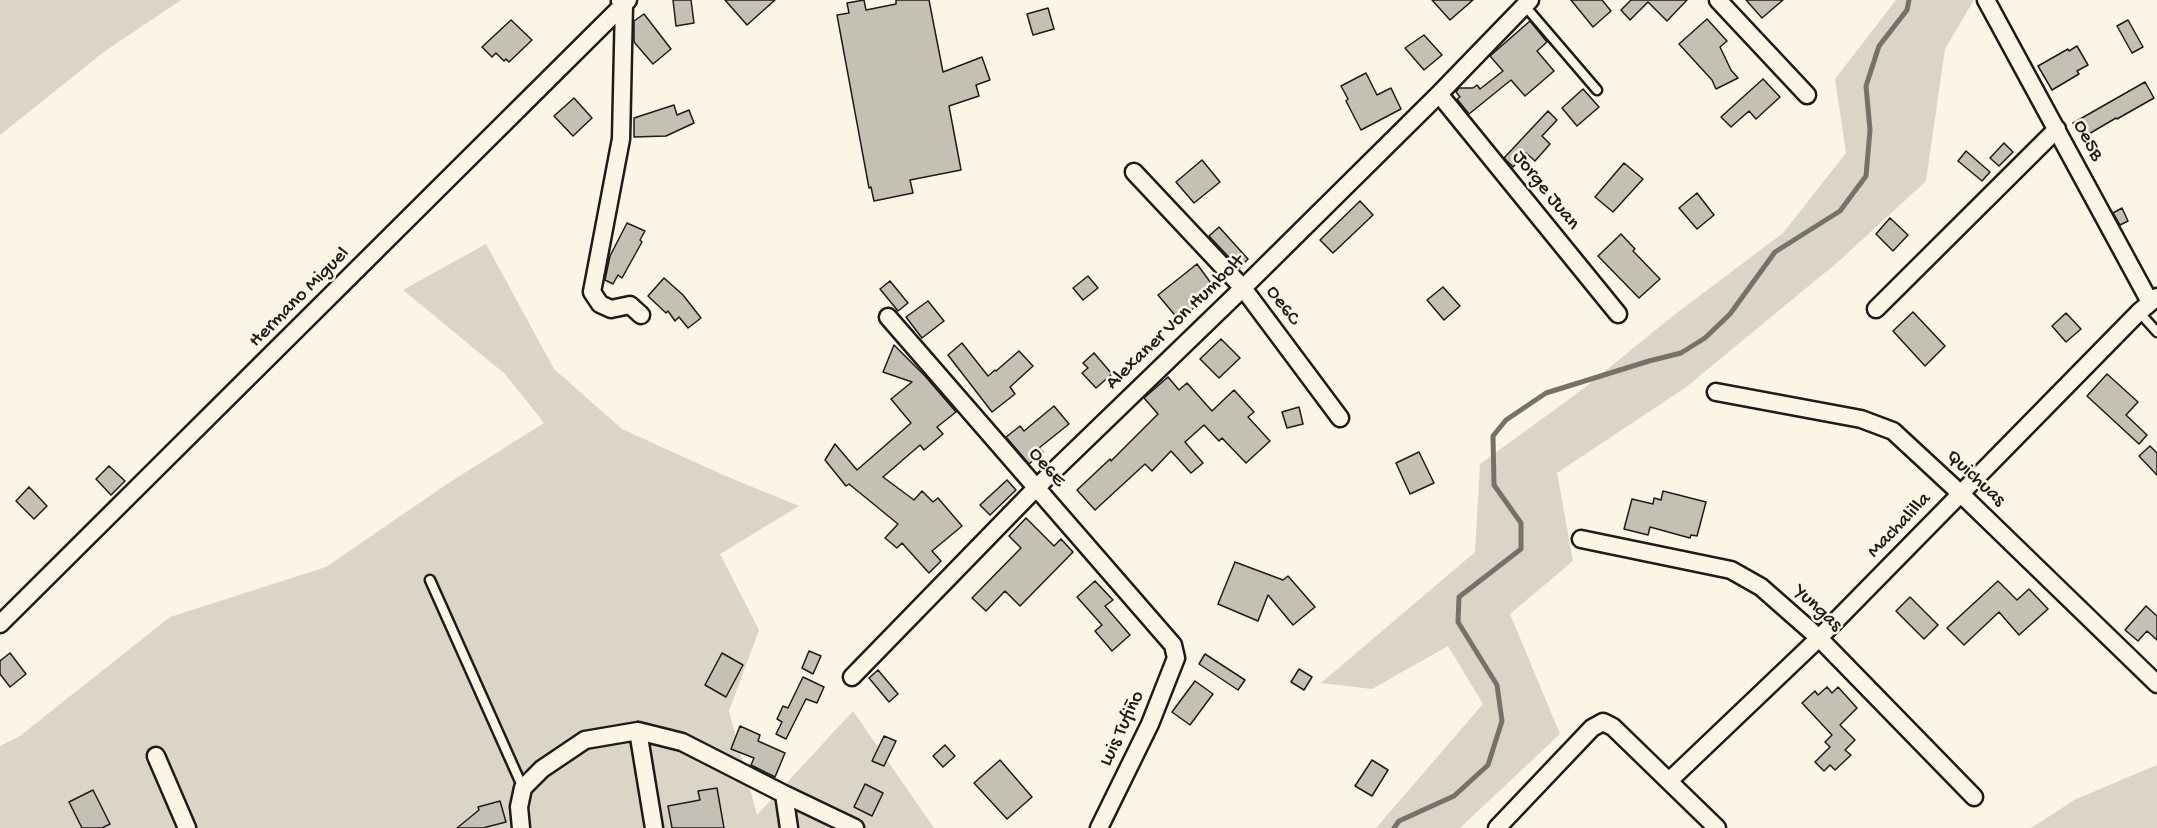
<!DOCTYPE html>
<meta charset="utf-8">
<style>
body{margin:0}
canvas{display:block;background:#fcf5e5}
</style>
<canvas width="2157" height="828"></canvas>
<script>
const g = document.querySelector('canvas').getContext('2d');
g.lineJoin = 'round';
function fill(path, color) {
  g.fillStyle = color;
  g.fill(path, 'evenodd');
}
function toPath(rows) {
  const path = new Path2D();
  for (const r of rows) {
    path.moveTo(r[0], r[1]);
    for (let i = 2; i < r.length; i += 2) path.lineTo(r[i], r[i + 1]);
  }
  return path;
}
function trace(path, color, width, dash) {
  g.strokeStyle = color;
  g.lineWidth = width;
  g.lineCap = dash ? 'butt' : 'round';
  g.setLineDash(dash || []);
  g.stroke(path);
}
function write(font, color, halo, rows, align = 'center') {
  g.font = font + ' "Gochi Hand",sans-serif';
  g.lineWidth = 5;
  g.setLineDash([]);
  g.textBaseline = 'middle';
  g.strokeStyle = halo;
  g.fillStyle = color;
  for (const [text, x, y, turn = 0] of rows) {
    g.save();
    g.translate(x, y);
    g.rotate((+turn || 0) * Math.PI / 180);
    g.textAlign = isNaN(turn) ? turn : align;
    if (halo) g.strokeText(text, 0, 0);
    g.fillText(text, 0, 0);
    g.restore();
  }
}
const green = toPath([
 [0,0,181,0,105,51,0,135],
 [1896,0,1974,0,1945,49,1926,181,1839,261,1685,388,1557,473,1573,561,1510,614,1560,734,1460,828,1376,828,1483,704,1448,646,1372,689,1321,683,1475,552,1480,464,1583,389,1674,315,1783,233,1846,153,1835,79],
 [486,244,554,369,622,429,721,474,799,506,720,554,759,630,729,711,757,815,853,711,934,828,0,828,0,746,20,736,170,617,326,567,450,482,544,423,505,374,403,290],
 [2157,765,2157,828,2031,828,2076,799]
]);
const stream = toPath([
 [1394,828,1399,821,1454,796,1488,765,1502,721,1497,685,1458,622,1459,597,1521,549,1521,523,1494,485,1493,436,1506,420,1546,393,1649,361,1681,353,1705,338,1730,314,1775,252,1840,211,1866,176,1870,130,1866,86,1879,46,1907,10,1909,0]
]);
const building = toPath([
 [673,0,691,0,694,23,676,26,673,0],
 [725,0,775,0,747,25,725,0],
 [864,0,866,10,896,4,896,0,929,0,943,72,982,57,990,80,976,85,979,96,949,106,961,170,910,180,913,193,874,201,871,187,869,188,837,15,849,13,847,3,864,0],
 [1432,0,1473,0,1450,20,1432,0],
 [1571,0,1602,0,1611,11,1593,27,1571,0],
 [1631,0,1687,0,1667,21,1648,2,1630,20,1621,10,1631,0],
 [1746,0,1783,0,1762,18,1746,0],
 [1048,8,1054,29,1033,35,1027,14,1048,8],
 [644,14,671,49,653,64,634,42,634,21,644,14],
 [1707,19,1727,41,1720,47,1731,70,1738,78,1716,89,1712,80,1679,44,1707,19],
 [511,20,532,40,509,62,506,59,504,61,496,53,492,57,482,47,511,20],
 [2128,20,2143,47,2132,53,2117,26,2128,20],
 [1530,21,1547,42,1537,51,1554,71,1525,96,1511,80,1469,114,1457,99,1460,97,1456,92,1459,88,1473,88,1477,85,1480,89,1503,71,1490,56,1530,21],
 [1424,35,1442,55,1424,70,1405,48,1424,35],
 [2077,46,2088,65,2077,71,2079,74,2052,90,2038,66,2068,49,2069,51,2077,46],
 [1366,73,1377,95,1391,88,1401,109,1361,130,1346,101,1348,99,1341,86,1366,73],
 [1763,79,1780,97,1756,119,1749,111,1731,127,1721,117,1763,79],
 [2145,82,2154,98,2117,119,2116,118,2082,138,2073,123,2145,82],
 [1583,89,1599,107,1577,126,1562,108,1583,89],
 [574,98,592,118,573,136,554,116,574,98],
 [674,105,677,115,689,110,694,123,666,136,634,137,634,118,674,105],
 [1548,111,1557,120,1542,136,1550,144,1535,161,1526,153,1513,167,1504,158,1548,111],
 [2004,143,2013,152,1999,166,1990,158,2004,143],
 [1966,151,1990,172,1982,181,1958,161,1966,151],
 [1202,160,1220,182,1194,203,1176,182,1202,160],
 [1624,163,1643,179,1613,212,1595,197,1624,163],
 [1697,193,1714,215,1697,229,1679,208,1697,193],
 [1360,201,1373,215,1333,253,1320,240,1360,201],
 [2122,208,2128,221,2120,225,2113,213,2122,208],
 [1890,218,1908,235,1893,251,1876,234,1890,218],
 [627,223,645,231,640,240,642,242,622,278,618,275,613,284,605,280,610,256,627,223],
 [1219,227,1248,259,1239,268,1209,236,1219,227],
 [1621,234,1635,249,1633,251,1660,279,1639,298,1598,256,1621,234],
 [1197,264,1216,290,1179,320,1158,295,1197,264],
 [1088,276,1098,288,1083,300,1073,288,1088,276],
 [664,278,683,295,701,318,688,328,679,317,675,321,668,311,666,313,648,296,664,278],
 [890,281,908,303,898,311,880,289,890,281],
 [1443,287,1460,306,1444,320,1427,300,1443,287],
 [928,301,944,321,922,338,906,317,928,301],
 [1913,312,1945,346,1925,366,1893,331,1913,312],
 [2066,313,2081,329,2066,342,2052,326,2066,313],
 [1221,339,1240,358,1219,378,1200,359,1221,339],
 [962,343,988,376,995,370,996,371,1019,351,1033,366,1010,387,1015,394,992,412,948,355,962,343],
 [894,345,925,376,956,412,937,427,943,434,924,450,920,445,883,477,914,500,922,491,933,502,938,498,962,526,932,551,941,561,929,573,902,543,897,548,885,538,898,524,849,484,846,486,825,460,835,444,857,470,911,423,891,399,912,382,883,372,894,345],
 [1094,353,1112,374,1096,388,1082,373,1088,368,1083,363,1094,353],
 [2107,374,2138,402,2126,415,2147,435,2139,444,2087,396,2107,374],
 [1168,377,1179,390,1187,383,1212,411,1234,390,1254,412,1248,417,1270,441,1246,463,1222,438,1219,441,1204,425,1185,442,1203,463,1191,473,1171,451,1152,471,1145,464,1095,510,1077,490,1110,459,1111,461,1158,414,1144,398,1168,377],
 [1054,406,1069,424,1039,448,1043,452,1029,464,1006,437,1020,426,1024,431,1054,406],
 [1299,407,1303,424,1287,428,1282,412,1299,407],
 [2150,446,2157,453,2157,475,2139,456,2150,446],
 [1419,452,1434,483,1410,494,1396,463,1419,452],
 [109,466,125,481,111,495,96,479,109,466],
 [1007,480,1016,490,990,515,980,505,1007,480],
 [29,487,47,506,34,519,16,501,29,487],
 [1663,491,1706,502,1697,536,1691,535,1690,538,1650,527,1648,535,1624,529,1632,499,1653,504,1654,498,1661,500,1663,491],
 [1026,518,1054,546,1061,539,1073,552,1020,606,1005,591,986,611,972,598,1021,548,1009,536,1026,518],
 [1235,562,1283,580,1288,576,1315,607,1293,625,1268,595,1258,621,1218,604,1235,562],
 [1095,581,1113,600,1105,606,1130,635,1112,651,1095,631,1102,625,1077,597,1095,581],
 [1998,581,2017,600,2029,589,2048,609,2019,635,1999,612,1964,645,1947,628,1998,581],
 [1910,597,1938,625,1924,639,1896,611,1910,597],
 [2146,606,2157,616,2157,640,2147,631,2138,641,2125,630,2146,606],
 [809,651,821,656,813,674,802,668,809,651],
 [10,653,26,674,10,687,0,674,0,661,10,653],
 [722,653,743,665,726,697,705,685,722,653],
 [1205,654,1245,680,1238,690,1199,664,1205,654],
 [1299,669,1312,677,1304,690,1291,682,1299,669],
 [878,670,898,694,889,702,869,678,878,670],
 [803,677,824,687,817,703,806,699,786,739,776,734,782,722,777,719,783,706,788,708,803,677],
 [1195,681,1213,694,1190,725,1172,712,1195,681],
 [1827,687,1832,693,1838,687,1857,708,1840,725,1855,740,1845,750,1851,755,1835,770,1830,765,1824,771,1815,762,1830,747,1825,742,1832,735,1802,703,1815,691,1818,695,1827,687],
 [740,726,760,735,758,741,785,753,775,777,751,765,754,758,731,749,740,726],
 [884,736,896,741,884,766,872,761,884,736],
 [945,745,955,756,943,767,933,756,945,745],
 [1000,760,1032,797,1007,819,974,783,1000,760],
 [1372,760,1388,770,1372,796,1355,786,1372,760],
 [865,784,883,793,872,816,854,807,865,784],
 [717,788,724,828,672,828,668,806,700,800,698,791,717,788],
 [93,790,110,824,102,828,82,828,69,802,93,790],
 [500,801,506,822,483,828,457,828,479,810,478,807,500,801]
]);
const service = toPath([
 [1525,6,1597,90],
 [2139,312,2157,332],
 [430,580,523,788]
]);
const minor = toPath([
 [1718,0,1807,95],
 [1986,0,2150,302],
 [620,1,624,4,621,139,592,292,600,304,611,309,630,305,641,315],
 [1439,94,1618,314],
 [1134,172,1243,288,1340,418],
 [1876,309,2057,129],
 [888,317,1173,645,1176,658,1150,724,1099,828],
 [1716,392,1861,419,1893,431,1961,494,2157,684],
 [1581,539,1731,570,1761,587,1819,638,1974,797],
 [0,624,628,0],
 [852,677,1035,489,1243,288,1439,94,1530,0],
 [638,731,654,828],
 [156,756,187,828],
 [1670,780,1819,638,2139,312,2157,297],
 [784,794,789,828],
 [521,828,519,807,523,788,542,769,585,740,638,731,682,742,784,794,855,828],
 [1497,828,1592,728,1603,722,1613,727,1717,828]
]);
const streetNames = [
 ["Oe5B",2087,141,62],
 ["Jorge Juan",1545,191,51],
 ["Hermano Miguel",300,298,-45],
 ["Oe6C",1282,306,53],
 ["Alexaner Von Humbolt",1176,323,-44],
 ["Oe6E",1046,468,49],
 ["Quichuas",1975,479,43],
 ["Machalilla",1900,526,-46],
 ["Yungas",1817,609,43],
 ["Luis Tufiño",1123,729,-65]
];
fill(green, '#dbd5c8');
trace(stream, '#75726c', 5);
fill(building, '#c4c0b3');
trace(building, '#1c1c1c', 1.5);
trace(service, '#1c1c1c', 13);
trace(minor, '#1c1c1c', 21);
trace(service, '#fcf5e5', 8);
trace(minor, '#fcf5e5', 16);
write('20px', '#1c1c1c', '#fcf5e5', streetNames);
</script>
